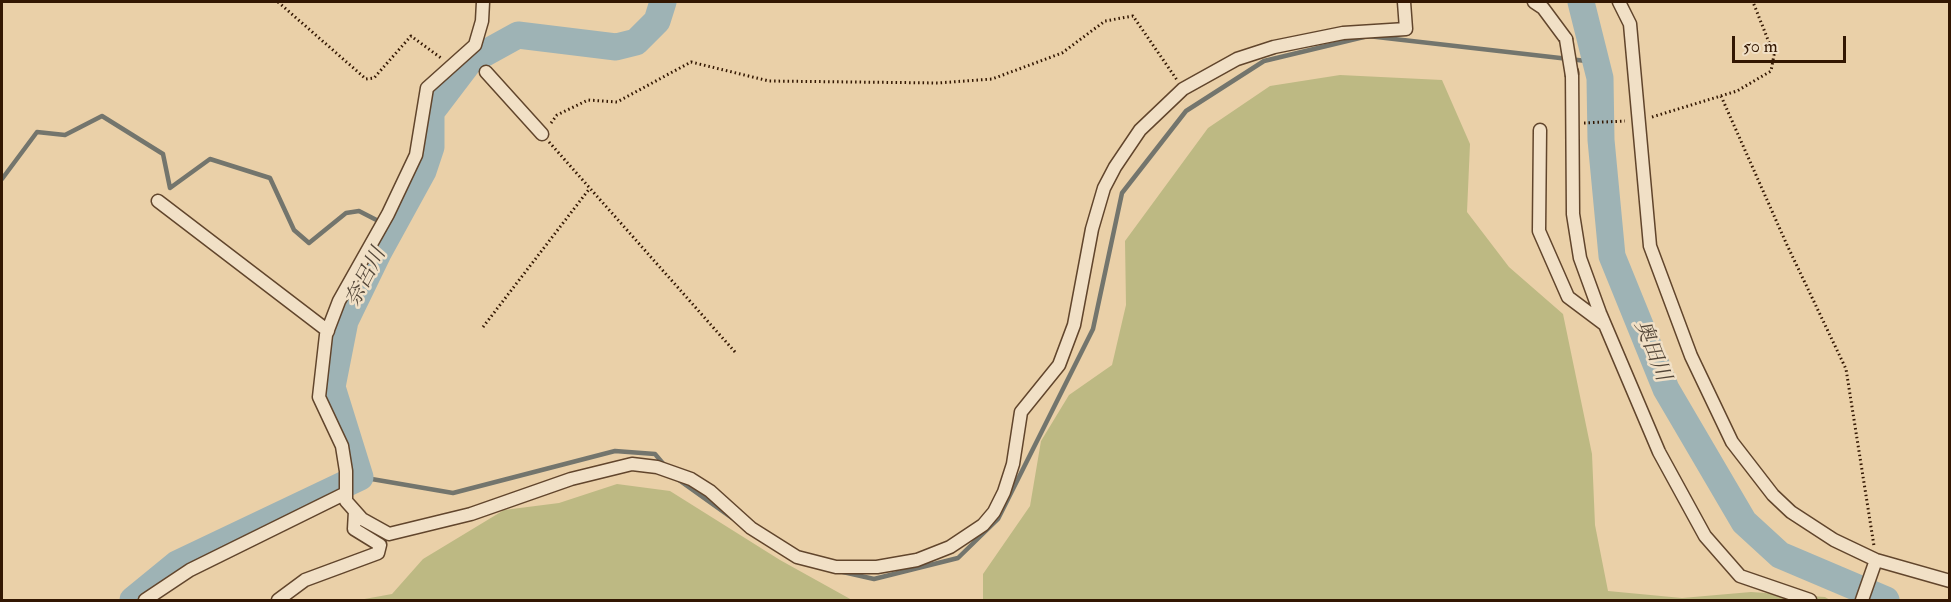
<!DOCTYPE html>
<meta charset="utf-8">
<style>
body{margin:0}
#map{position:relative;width:1951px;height:602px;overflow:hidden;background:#ead0a8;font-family:"IM FELL Double Pica",serif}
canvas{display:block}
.frame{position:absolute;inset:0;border:3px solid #331702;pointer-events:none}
.scale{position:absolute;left:1732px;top:36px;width:114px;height:27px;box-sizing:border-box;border:3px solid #331702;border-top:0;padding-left:8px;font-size:18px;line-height:21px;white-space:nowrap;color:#331702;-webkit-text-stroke:4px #f1e0c6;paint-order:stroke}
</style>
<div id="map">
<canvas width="1951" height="602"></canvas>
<div class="frame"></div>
<div class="scale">50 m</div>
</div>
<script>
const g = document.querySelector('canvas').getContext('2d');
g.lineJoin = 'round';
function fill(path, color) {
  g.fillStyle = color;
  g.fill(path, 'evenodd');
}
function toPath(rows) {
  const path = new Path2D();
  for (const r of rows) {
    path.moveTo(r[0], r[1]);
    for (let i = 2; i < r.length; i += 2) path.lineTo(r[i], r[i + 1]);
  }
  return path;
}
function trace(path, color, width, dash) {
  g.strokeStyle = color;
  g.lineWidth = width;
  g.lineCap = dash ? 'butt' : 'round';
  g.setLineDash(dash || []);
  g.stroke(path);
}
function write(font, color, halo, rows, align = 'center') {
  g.font = font + ' "IM FELL Double Pica","Noto Serif JP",serif';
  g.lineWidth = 5;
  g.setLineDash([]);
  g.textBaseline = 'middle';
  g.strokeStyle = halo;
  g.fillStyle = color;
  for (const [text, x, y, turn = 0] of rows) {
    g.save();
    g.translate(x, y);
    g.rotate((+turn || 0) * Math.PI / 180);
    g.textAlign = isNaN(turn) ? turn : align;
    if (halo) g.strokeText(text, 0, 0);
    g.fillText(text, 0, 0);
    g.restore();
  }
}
const green = toPath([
 [1340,75,1442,80,1470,144,1467,212,1509,267,1563,314,1592,454,1595,525,1608,591,1682,598,1751,592,1825,597,1830,600,983,600,983,574,1030,506,1041,441,1069,395,1112,365,1126,305,1125,241,1208,128,1270,86],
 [617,484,670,491,780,560,852,600,359,600,392,594,423,559,504,510,559,503]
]);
const stream = toPath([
 [2,179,37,132,65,135,102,116,163,154,170,188,210,159,270,178,294,230,309,243,346,213,359,211,392,228],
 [360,477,453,493,615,451,655,454,666,467],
 [676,478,732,518],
 [843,572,874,579,958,558,998,519,1093,329,1122,193,1186,111,1264,61,1368,36,1595,62]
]);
const river = toPath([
 [1581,2,1600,78,1601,140,1612,256,1666,389,1744,522,1780,555,1886,600],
 [133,600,177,564,360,477,332,387,345,321,378,253,423,171,431,147,431,112,469,62,518,35,616,47,636,42,657,21,663,2]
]);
const path = toPath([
 [278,2,366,79,374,78,411,36,441,58],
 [1721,96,1787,245,1846,369,1874,546],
 [1652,117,1737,91,1771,71,1774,55,1753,2],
 [551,123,557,115,588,100,617,102,691,62,769,81,938,83,992,79,1062,53,1105,21,1133,16,1177,80],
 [1584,123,1625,121],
 [549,142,735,352],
 [483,327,590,188]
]);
const minor = toPath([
 [483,2,482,21,475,45,427,88,416,155,388,214,339,301,326,335,319,397,342,446,346,471,346,501,362,519,389,534,471,514,571,479,632,464,657,467,691,479,710,491,751,528,797,557,836,567,877,567,917,560,950,547,983,525,994,512,1004,492,1013,464,1021,412,1059,365,1074,325,1092,229,1104,188,1115,167,1140,130,1183,89,1237,59,1274,47,1343,33,1406,29,1404,2],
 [1534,2,1543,8,1566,39],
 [1619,2,1630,24,1650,246,1691,356,1732,442,1773,495,1791,512,1834,540,1876,560,1950,581],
 [486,72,542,134],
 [1572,72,1573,214,1580,258,1600,313,1659,452,1705,536,1740,576,1810,600],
 [1540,130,1539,231,1568,297,1604,324],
 [158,201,328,331],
 [145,600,190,570,344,494],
 [278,600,305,580,378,553,380,545,354,529,355,511],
 [1862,600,1876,560]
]);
const minorBridge = toPath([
 [1566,39,1572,76]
]);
const waterNames = [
 ["奈呂川",367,278,-63],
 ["奥田川",1651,351,68]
];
fill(green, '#bdb983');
trace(stream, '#73756d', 4.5);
trace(river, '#9eb3b5', 27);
trace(minor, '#61452c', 15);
trace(path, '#331702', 3, [1.5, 3]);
trace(minor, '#f1e0c6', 12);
trace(minorBridge, '#61452c', 15, []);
trace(minorBridge, '#f1e0c6', 12);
write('italic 21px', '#534638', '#f1e0c6', waterNames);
</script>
